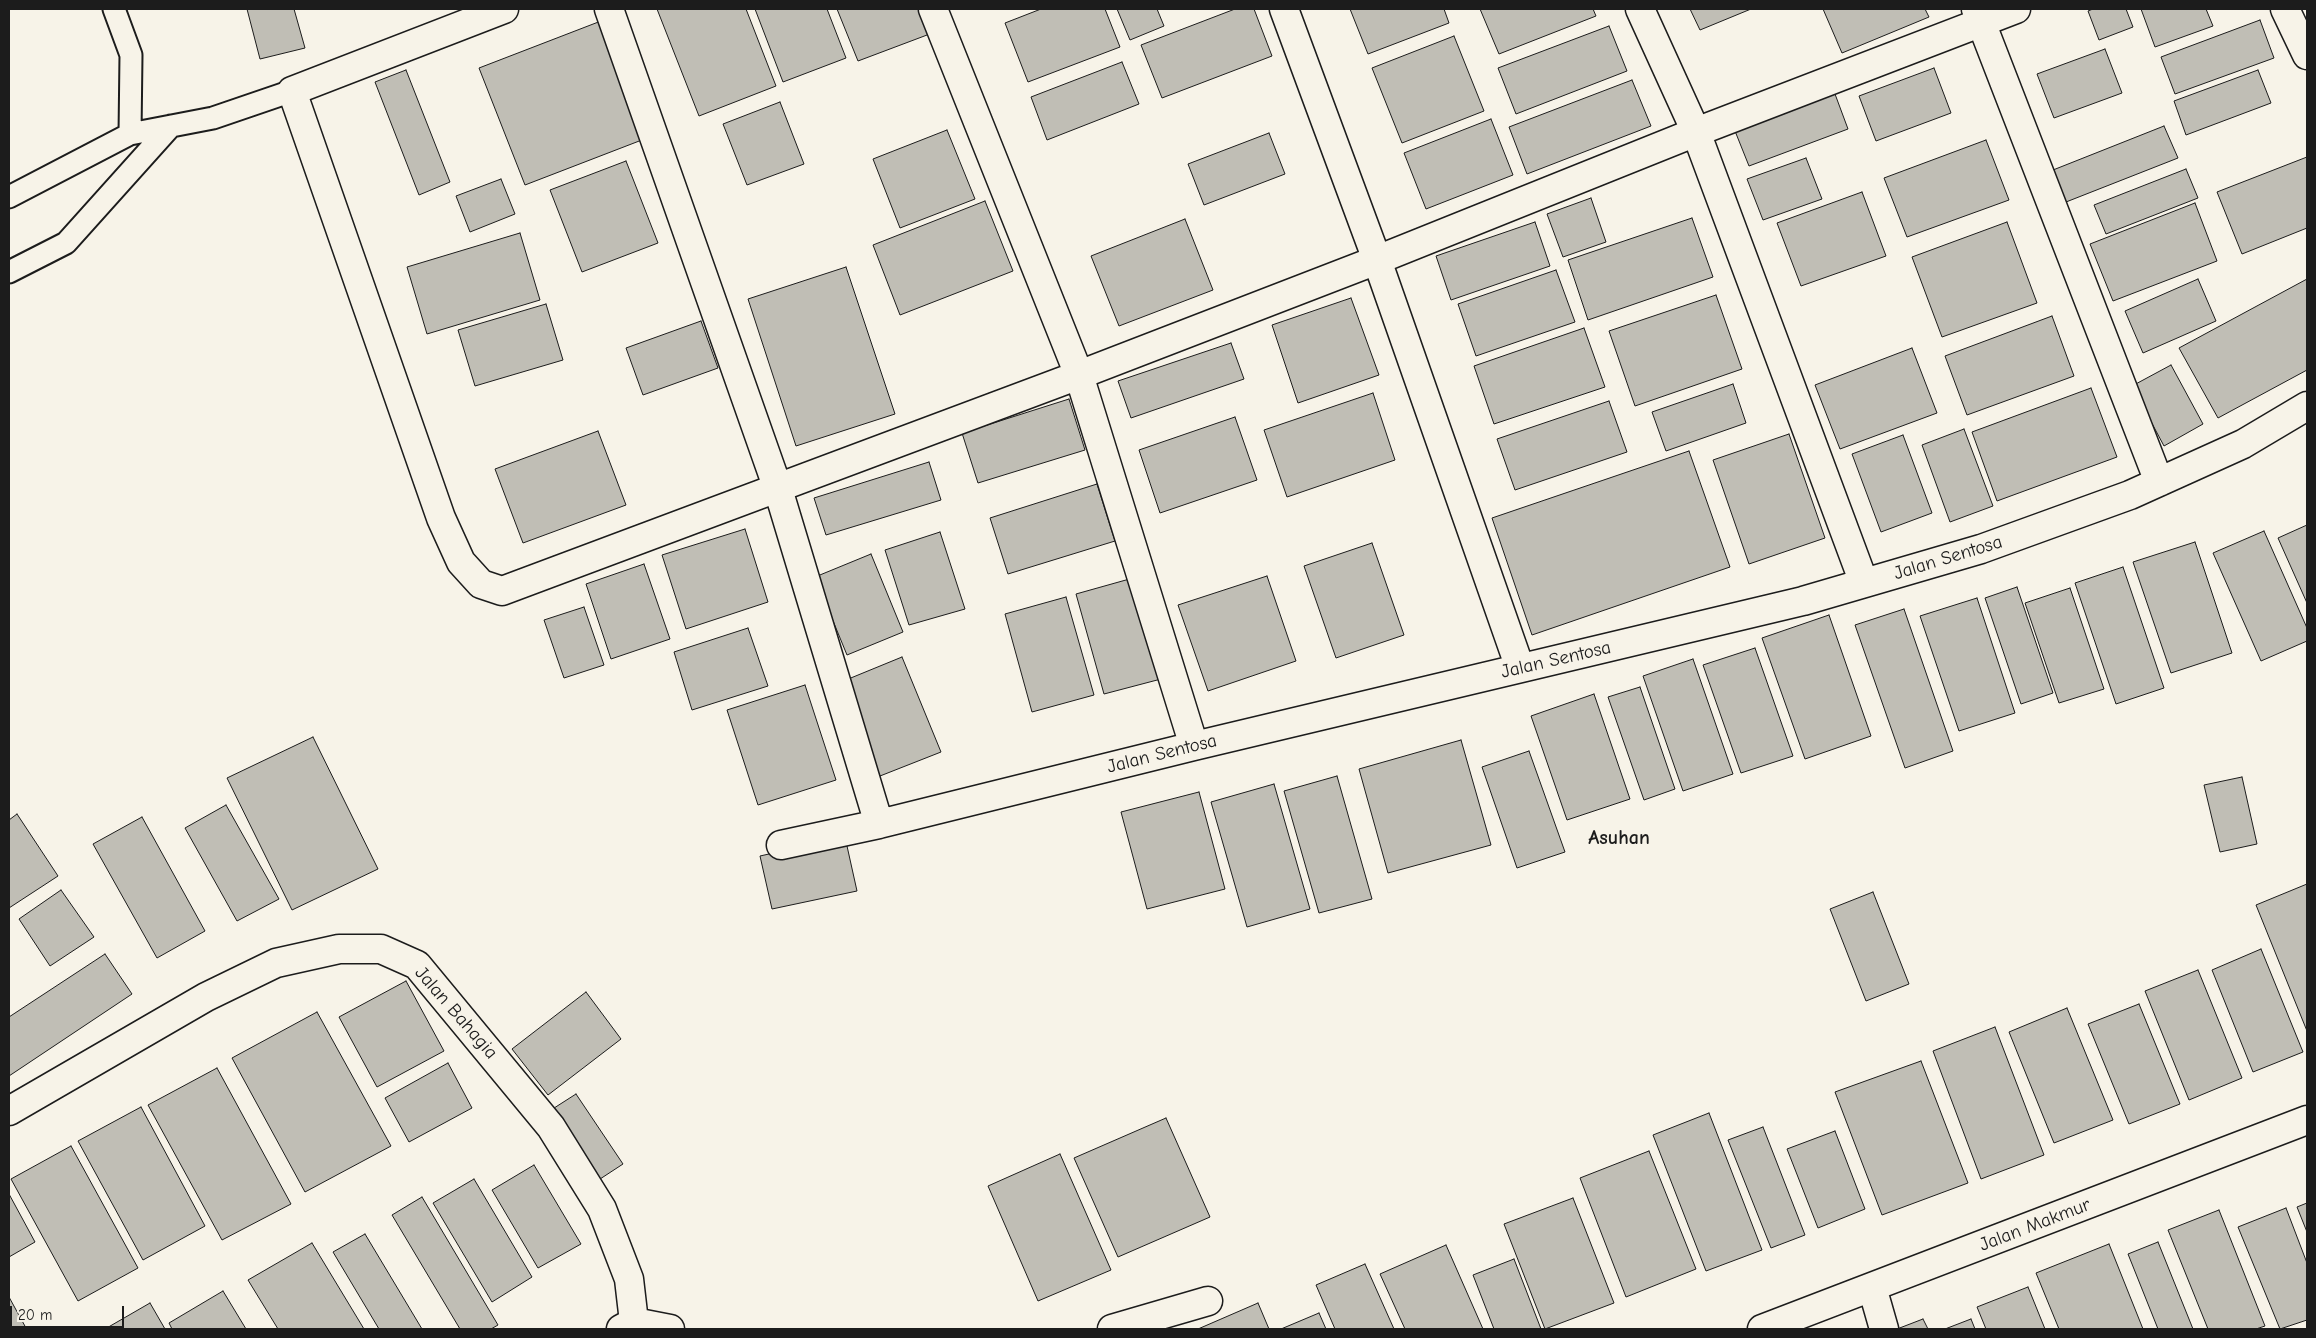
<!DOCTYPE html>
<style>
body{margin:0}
#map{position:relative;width:2316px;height:1338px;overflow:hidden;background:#f7f3e8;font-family:"Comic Neue",sans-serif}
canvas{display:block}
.frame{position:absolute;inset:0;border:10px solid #1c1c1c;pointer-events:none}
.scale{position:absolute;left:10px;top:1306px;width:114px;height:22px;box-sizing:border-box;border:2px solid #1c1c1c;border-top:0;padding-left:6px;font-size:15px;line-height:18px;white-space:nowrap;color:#1c1c1c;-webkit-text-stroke:4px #f7f3e8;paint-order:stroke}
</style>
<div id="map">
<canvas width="2316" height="1338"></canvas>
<div class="frame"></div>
<div class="scale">20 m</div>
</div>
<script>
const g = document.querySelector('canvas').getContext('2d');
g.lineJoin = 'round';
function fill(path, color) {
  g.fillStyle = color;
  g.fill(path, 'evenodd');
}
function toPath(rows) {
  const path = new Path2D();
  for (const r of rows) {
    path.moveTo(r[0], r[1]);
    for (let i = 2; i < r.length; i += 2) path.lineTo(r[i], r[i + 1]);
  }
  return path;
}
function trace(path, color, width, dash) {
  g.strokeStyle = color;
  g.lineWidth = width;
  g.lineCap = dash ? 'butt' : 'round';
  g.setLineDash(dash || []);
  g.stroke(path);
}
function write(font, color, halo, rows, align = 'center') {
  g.font = font + ' "Comic Neue",sans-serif';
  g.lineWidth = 5;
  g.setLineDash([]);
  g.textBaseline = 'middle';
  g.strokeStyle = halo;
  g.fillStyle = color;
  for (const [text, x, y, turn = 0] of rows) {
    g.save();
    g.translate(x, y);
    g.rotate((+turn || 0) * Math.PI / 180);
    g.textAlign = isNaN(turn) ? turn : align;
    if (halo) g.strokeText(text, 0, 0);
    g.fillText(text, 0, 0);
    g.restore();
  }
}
const building = toPath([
 [247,9,294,9,305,48,260,59,247,9],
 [657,9,746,9,776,86,699,116,657,9],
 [755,9,827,9,846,58,783,82,755,9],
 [837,9,926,9,935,32,858,61,837,9],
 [1041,9,1105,9,1120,47,1028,82,1005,23,1041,9],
 [1117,9,1157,9,1164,26,1130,40,1117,9],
 [1235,9,1254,9,1272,56,1162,98,1141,45,1235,9],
 [1350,9,1444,9,1449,23,1368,54,1350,9],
 [1480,9,1593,9,1596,16,1499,54,1480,9],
 [1690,9,1751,9,1700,30,1690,9],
 [1823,9,1925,9,1929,17,1842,53,1823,9],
 [2093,9,2126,9,2133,27,2099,40,2088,11,2093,9],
 [2141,9,2206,9,2213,26,2155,47,2141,9],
 [2260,20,2274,58,2175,94,2161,57,2260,20],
 [601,21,647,138,525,185,479,68,601,21],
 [1609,26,1627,71,1516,114,1498,68,1609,26],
 [1454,36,1484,111,1402,143,1372,68,1454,36],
 [2105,49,2122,93,2054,118,2037,74,2105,49],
 [1122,62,1139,104,1047,140,1031,97,1122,62],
 [1934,68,1951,113,1876,141,1859,96,1934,68],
 [406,70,450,182,419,195,375,82,406,70],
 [2258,70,2271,103,2186,135,2174,101,2258,70],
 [1632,80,1651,126,1527,174,1509,127,1632,80],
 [1835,94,1848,129,1749,166,1735,131,1835,94],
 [780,102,804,164,747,185,723,124,780,102],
 [1491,119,1513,175,1426,209,1404,153,1491,119],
 [2164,126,2178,158,2066,202,2053,170,2164,126],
 [947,130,975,199,900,228,873,159,947,130],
 [1269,133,1285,174,1204,205,1188,164,1269,133],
 [1986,140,2009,200,1907,237,1884,178,1986,140],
 [2307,157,2307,228,2242,254,2217,192,2307,157],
 [1806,158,1822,199,1763,220,1747,179,1806,158],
 [626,161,658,243,582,272,550,190,626,161],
 [2186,169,2198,198,2106,234,2094,205,2186,169],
 [501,179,515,214,470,232,456,196,501,179],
 [1862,192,1886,256,1801,286,1777,223,1862,192],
 [1591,198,1606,242,1563,257,1547,214,1591,198],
 [985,201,1013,271,900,315,873,245,985,201],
 [2195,203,2217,261,2113,301,2090,244,2195,203],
 [1692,218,1713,277,1588,320,1568,260,1692,218],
 [1185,219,1213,290,1119,326,1091,256,1185,219],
 [1535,222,1550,266,1451,300,1436,256,1535,222],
 [2007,222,2037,303,1942,337,1912,257,2007,222],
 [520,233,540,300,427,334,407,267,520,233],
 [846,267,895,414,796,446,748,299,846,267],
 [1556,270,1575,322,1476,356,1458,304,1556,270],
 [2198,279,2216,321,2143,353,2125,311,2198,279],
 [2307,279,2307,370,2218,418,2179,348,2307,279],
 [1716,295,1742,369,1635,406,1609,331,1716,295],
 [1351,298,1379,375,1298,403,1272,325,1351,298],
 [546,304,563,360,475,386,458,330,546,304],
 [2052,316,2074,376,1967,415,1945,356,2052,316],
 [701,321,718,368,643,395,626,348,701,321],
 [1584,328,1605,387,1494,424,1474,366,1584,328],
 [1231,343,1244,379,1131,418,1118,381,1231,343],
 [1912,348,1937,413,1840,449,1815,385,1912,348],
 [2171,365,2203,424,2164,446,2132,386,2171,365],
 [1733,384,1746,423,1666,451,1652,412,1733,384],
 [2091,388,2117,457,1997,501,1972,432,2091,388],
 [1373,393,1395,460,1287,497,1264,430,1373,393],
 [1069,399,1085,450,978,483,962,433,1069,399],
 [1609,401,1627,452,1515,490,1497,439,1609,401],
 [1235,417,1257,480,1160,513,1139,450,1235,417],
 [1964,429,1993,506,1950,522,1922,445,1964,429],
 [598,431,626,505,523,543,495,469,598,431],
 [1789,434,1825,538,1749,564,1713,460,1789,434],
 [1903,435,1932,513,1881,532,1852,454,1903,435],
 [1689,451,1730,567,1532,635,1492,518,1689,451],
 [929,462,941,500,826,535,814,498,929,462],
 [1097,484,1115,541,1008,574,990,518,1097,484],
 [2307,525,2307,603,2278,538,2307,525],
 [745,529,768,602,686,629,662,555,745,529],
 [2264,531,2307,628,2307,641,2261,661,2213,553,2264,531],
 [940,532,965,609,909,625,885,550,940,532],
 [2195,542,2232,653,2171,673,2133,562,2195,542],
 [1372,543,1404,635,1336,658,1304,566,1372,543],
 [871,554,903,632,847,655,815,577,871,554],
 [644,564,670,639,611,659,586,584,644,564],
 [2123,567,2164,688,2116,704,2075,583,2123,567],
 [1267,576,1296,661,1208,691,1178,605,1267,576],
 [1133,578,1161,679,1104,694,1076,594,1133,578],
 [2017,587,2053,693,2021,704,1985,598,2017,587],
 [2070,588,2104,689,2059,703,2025,603,2070,588],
 [1066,597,1094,695,1032,712,1005,614,1066,597],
 [1977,598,2015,713,1959,731,1920,616,1977,598],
 [584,607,604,665,564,678,544,620,584,607],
 [1904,609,1953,751,1905,768,1855,625,1904,609],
 [1829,615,1871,736,1805,759,1762,638,1829,615],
 [748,628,768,686,692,710,674,652,748,628],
 [1755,648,1793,756,1741,773,1703,665,1755,648],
 [902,657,941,752,880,776,841,682,902,657],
 [1693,659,1733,774,1683,791,1643,676,1693,659],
 [805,685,836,780,758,805,727,710,805,685],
 [1640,687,1675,789,1644,800,1608,697,1640,687],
 [1594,694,1630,799,1567,820,1531,716,1594,694],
 [313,737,378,869,292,910,227,778,313,737],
 [1461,740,1491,845,1388,873,1359,769,1461,740],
 [1529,751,1565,852,1517,868,1482,767,1529,751],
 [1337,776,1372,899,1319,913,1284,791,1337,776],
 [2242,777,2257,844,2220,852,2204,785,2242,777],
 [1274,784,1310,909,1247,927,1211,802,1274,784],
 [1199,792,1225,889,1147,909,1121,812,1199,792],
 [226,805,279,899,237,921,185,828,226,805],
 [17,814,58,876,9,908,9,820,17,814],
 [142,817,205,931,157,958,93,844,142,817],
 [845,837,857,891,772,909,760,856,845,837],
 [2307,884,2307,1031,2256,905,2307,884],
 [61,890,94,937,50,966,19,919,61,890],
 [1873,892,1909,984,1866,1001,1830,909,1873,892],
 [2261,949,2303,1052,2253,1072,2212,970,2261,949],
 [105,954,132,994,9,1076,9,1017,105,954],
 [2198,970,2242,1078,2189,1100,2145,991,2198,970],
 [406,981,444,1051,377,1087,339,1017,406,981],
 [586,992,621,1039,548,1095,512,1049,586,992],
 [2139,1004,2180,1104,2129,1124,2088,1024,2139,1004],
 [2067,1008,2113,1120,2054,1143,2009,1032,2067,1008],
 [317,1012,391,1146,305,1192,232,1058,317,1012],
 [1995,1027,2044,1155,1981,1179,1933,1051,1995,1027],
 [1921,1061,1968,1183,1882,1215,1835,1092,1921,1061],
 [448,1063,472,1108,409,1142,385,1098,448,1063],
 [217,1068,291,1204,222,1240,148,1105,217,1068],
 [576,1094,623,1164,597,1181,551,1110,576,1094],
 [141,1107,205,1226,143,1260,78,1141,141,1107],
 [1709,1113,1762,1250,1706,1271,1653,1135,1709,1113],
 [1166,1118,1210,1217,1118,1257,1074,1158,1166,1118],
 [1763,1127,1805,1235,1771,1248,1728,1140,1763,1127],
 [1835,1131,1865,1209,1818,1228,1787,1149,1835,1131],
 [71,1146,138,1268,78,1301,11,1179,71,1146],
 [1649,1151,1696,1269,1626,1297,1580,1178,1649,1151],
 [1060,1154,1111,1270,1038,1301,988,1186,1060,1154],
 [534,1165,581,1244,538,1268,492,1190,534,1165],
 [474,1179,532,1277,492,1302,433,1203,474,1179],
 [9,1194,35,1242,9,1257,9,1194],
 [422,1197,498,1325,491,1329,460,1329,392,1215,422,1197],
 [1573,1198,1614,1303,1545,1329,1504,1224,1573,1198],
 [2307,1203,2307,1232,2297,1207,2307,1203],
 [2286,1208,2307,1263,2307,1320,2280,1329,2238,1227,2286,1208],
 [2219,1210,2265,1326,2256,1329,2208,1329,2168,1230,2219,1210],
 [365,1234,422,1329,379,1329,333,1252,365,1234],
 [2158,1242,2193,1329,2158,1329,2128,1254,2158,1242],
 [312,1243,364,1329,278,1329,248,1280,312,1243],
 [2109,1244,2143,1329,2059,1329,2036,1273,2109,1244],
 [1446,1245,1483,1329,1405,1329,1380,1274,1446,1245],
 [1514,1259,1541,1329,1494,1329,1473,1275,1514,1259],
 [1365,1264,1394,1329,1335,1329,1316,1285,1365,1264],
 [2028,1287,2045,1329,1986,1329,1977,1307,2028,1287],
 [223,1291,246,1329,172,1329,169,1323,223,1291],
 [9,1297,26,1328,24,1329,9,1329,9,1297],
 [150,1303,165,1329,105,1329,150,1303],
 [1258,1303,1269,1329,1198,1329,1258,1303],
 [1319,1313,1326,1329,1281,1329,1319,1313],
 [1923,1319,1928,1329,1897,1329,1923,1319],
 [1971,1319,1975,1329,1945,1329,1971,1319]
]);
const service = toPath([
 [114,9,131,55,130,134],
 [9,197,130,134,213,118,292,91],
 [9,272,66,243,171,126]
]);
const minor = toPath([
 [504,9,292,91,441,518,461,562,481,584,502,591,1079,375,1377,260,1696,132,2016,9],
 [609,9,778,489,879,824],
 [933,9,1079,375,1194,746],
 [1284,9,1377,260,1520,668],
 [1640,9,1696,132,1864,583],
 [1976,9,2159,482],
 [2285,9,2307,55],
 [781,845,879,824,1194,746,1803,601,1981,549,2130,495,2243,444,2307,406],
 [9,1111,206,997,276,963,339,949,381,949,417,965,551,1127,602,1209,629,1279,634,1322],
 [1872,1287,1884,1329],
 [621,1329,634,1322,670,1329],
 [1112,1329,1208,1301],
 [1762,1329,2307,1120]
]);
const streetNames = [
 ["Jalan Sentosa",1948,558,-17],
 ["Jalan Sentosa",1556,660,-13],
 ["Jalan Sentosa",1162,754,-14],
 ["Jalan Bahagia",456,1013,49],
 ["Jalan Makmur",2035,1225,-21]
];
const neighbourhoodNames = [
 ["Asuhan",1619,838]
];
fill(building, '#c0beb5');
trace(building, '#1c1c1c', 1);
trace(service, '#1c1c1c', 25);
trace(minor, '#1c1c1c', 31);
trace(service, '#f7f3e8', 21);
trace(minor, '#f7f3e8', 28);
write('19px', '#1c1c1c', '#f7f3e8', streetNames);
write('bold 20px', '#1c1c1c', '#f7f3e8', neighbourhoodNames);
</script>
